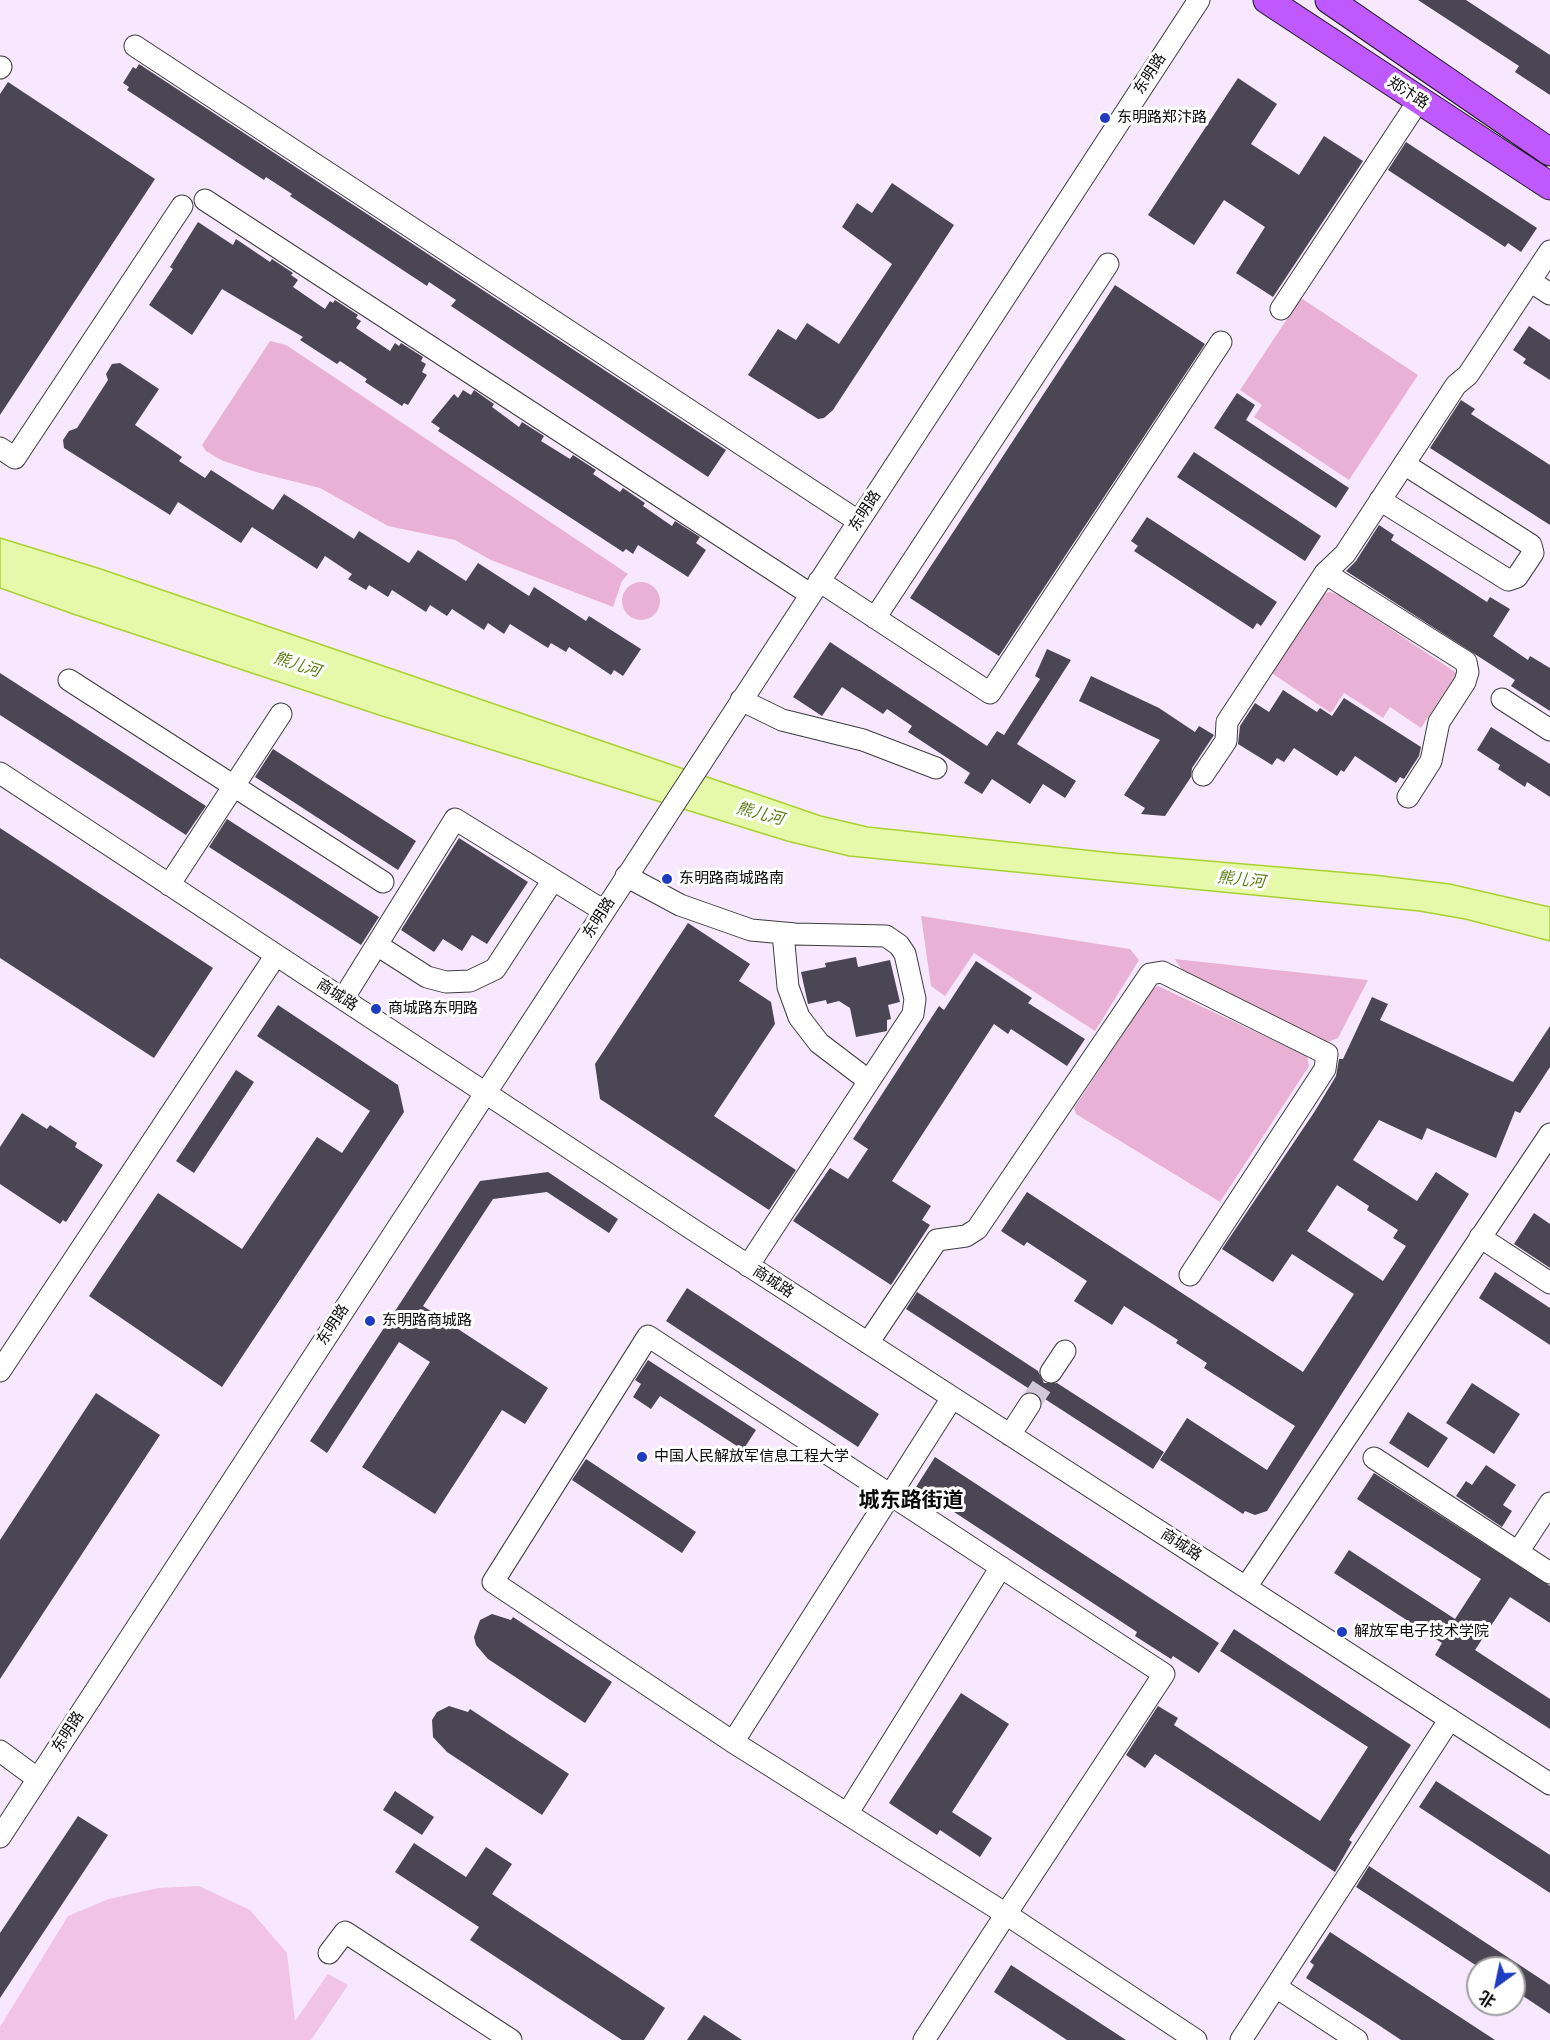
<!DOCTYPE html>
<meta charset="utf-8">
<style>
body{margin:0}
#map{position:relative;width:1550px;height:2040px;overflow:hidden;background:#f7e8ff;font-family:"IBM Plex Serif","Noto Sans SC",serif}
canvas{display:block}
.north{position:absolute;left:1466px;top:1956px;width:60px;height:60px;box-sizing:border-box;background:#fff;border:2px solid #9d9d9d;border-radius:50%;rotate:213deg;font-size:16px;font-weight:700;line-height:24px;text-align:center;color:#0a0a0a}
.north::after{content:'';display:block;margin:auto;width:21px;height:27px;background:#1e3cbf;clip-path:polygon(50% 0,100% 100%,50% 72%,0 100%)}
</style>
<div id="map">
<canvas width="1550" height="2040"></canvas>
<div class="north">北</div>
</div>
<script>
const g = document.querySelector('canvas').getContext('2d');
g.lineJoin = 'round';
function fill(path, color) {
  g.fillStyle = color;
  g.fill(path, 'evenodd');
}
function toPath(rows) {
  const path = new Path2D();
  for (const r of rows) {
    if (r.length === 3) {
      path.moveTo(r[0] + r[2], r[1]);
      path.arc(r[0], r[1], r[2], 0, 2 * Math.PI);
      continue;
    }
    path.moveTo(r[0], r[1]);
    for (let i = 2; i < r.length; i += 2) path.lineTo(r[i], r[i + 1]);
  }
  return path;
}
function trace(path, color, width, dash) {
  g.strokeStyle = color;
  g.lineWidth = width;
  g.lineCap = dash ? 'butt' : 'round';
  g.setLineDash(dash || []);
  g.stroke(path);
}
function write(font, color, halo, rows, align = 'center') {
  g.font = font + ' "IBM Plex Serif","Noto Sans SC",serif';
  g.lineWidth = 6;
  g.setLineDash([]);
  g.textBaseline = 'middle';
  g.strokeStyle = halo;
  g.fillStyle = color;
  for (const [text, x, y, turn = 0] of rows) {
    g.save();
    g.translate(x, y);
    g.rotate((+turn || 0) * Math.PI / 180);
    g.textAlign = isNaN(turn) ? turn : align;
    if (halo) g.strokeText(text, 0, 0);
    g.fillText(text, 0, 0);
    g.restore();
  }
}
const green = toPath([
 [1301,298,1418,375,1349,480,1254,417,1262,405,1240,390],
 [270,341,286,345,628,574,622,581,613,607,491,560,455,540,388,526,320,488,256,472,221,460,206,451,202,445],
 [641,601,19],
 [1330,592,1339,595,1457,673,1421,728,1390,707,1383,718,1344,693,1331,713,1270,672,1323,594],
 [921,916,1130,949,1139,960,1095,1031,974,953,945,996,931,986],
 [1175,959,1368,980,1338,1038,1328,1042,1182,970],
 [1158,986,1307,1056,1309,1066,1220,1202,1076,1114,1074,1108,1153,989]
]);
const pitch = toPath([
 [199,1886,250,1910,287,1953,295,2021,328,1974,348,1985,311,2040,0,2040,0,2027,68,1916,109,1899,158,1888]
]);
const water = toPath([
 [0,538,101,569,821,816,868,827,1114,853,1374,875,1450,884,1550,907,1550,941,1465,919,1419,911,849,856,787,841,382,716,73,614,0,588,0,538]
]);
const building = toPath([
 [1418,0,1466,0,1550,55,1550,95,1515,72,1519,66],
 [139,64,726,450,708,477,451,306,456,300,429,282,427,286,290,196,292,194,266,177,264,180,127,90,129,87,123,83,133,67,136,69],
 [1238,78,1277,104,1251,144,1299,175,1324,136,1363,161,1273,297,1236,273,1265,227,1224,200,1194,245,1148,215],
 [8,82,155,179,0,415,0,94],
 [1406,142,1537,228,1521,252,1508,243,1505,247,1388,170],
 [892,183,954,225,833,410,824,418,818,419,748,375,778,329,796,340,807,323,839,344,892,264,842,227,857,203,872,213],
 [198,222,233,245,236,239,270,262,272,259,293,273,291,275,298,280,293,287,325,309,330,301,333,303,335,300,358,315,356,318,361,321,356,328,390,351,395,343,399,346,401,343,423,357,421,361,426,364,422,372,427,375,408,405,404,403,402,406,365,382,367,379,340,361,337,364,300,340,303,337,222,289,192,335,149,305,173,269,170,267],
 [1115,285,1205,344,999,656,910,598],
 [1529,326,1550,340,1550,380,1523,363,1526,359,1513,350],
 [120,363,159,389,135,425,182,457,179,461,205,478,211,470,273,510,284,494,354,539,359,531,409,563,418,550,466,581,478,563,529,596,534,587,586,621,589,616,641,649,623,676,614,670,611,675,569,647,566,652,551,643,548,648,510,624,504,634,488,623,484,630,452,609,447,616,430,605,426,612,392,590,388,597,369,585,366,590,348,579,352,574,325,556,317,569,252,527,241,543,178,502,170,515,64,448,63,440,69,431,77,428,108,380,106,374,112,364],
 [463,390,471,395,474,390,494,404,492,407,519,427,522,422,544,436,541,441,570,459,573,455,596,470,593,474,620,492,623,488,645,503,643,506,672,526,675,521,700,537,696,543,706,550,688,577,638,545,633,554,626,549,623,552,438,431,440,428,431,422,454,394,458,398],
 [1237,393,1255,405,1246,420,1349,488,1336,508,1214,428],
 [1461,400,1475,409,1471,414,1550,465,1550,525,1430,448],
 [1194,452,1321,536,1305,561,1177,477],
 [1147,517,1277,602,1261,626,1257,623,1253,629,1134,551,1138,546,1131,541],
 [1379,525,1394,535,1391,540,1487,602,1490,597,1510,609,1493,636,1528,660,1530,656,1550,668,1550,711,1511,686,1515,680,1346,571,1356,561],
 [830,642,987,746,997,731,1004,735,1040,679,1035,676,1047,649,1071,660,1017,744,1076,781,1065,798,1043,784,1030,804,992,779,982,794,964,783,970,773,908,732,912,726,887,709,883,714,842,687,822,716,793,697],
 [0,673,206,806,186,835,0,715],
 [1091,676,1159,708,1195,732,1199,726,1214,735,1192,768,1191,777,1165,816,1141,814,1145,808,1124,795,1160,740,1079,701],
 [1283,690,1317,712,1320,708,1332,716,1344,698,1421,747,1419,756,1404,779,1400,777,1396,783,1355,756,1344,772,1341,770,1337,776,1294,748,1284,762,1277,758,1272,765,1238,744,1240,726,1255,703,1269,712],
 [1491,727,1550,764,1550,797,1527,782,1525,787,1498,769,1500,765,1477,750],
 [273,749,416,841,398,870,255,777],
 [227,819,379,917,361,945,209,847],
 [0,828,213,968,154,1058,0,958],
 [459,838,528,882,487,944,472,935,462,951,443,939,434,952,401,930],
 [688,923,750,964,739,981,771,1002,775,1024,714,1116,796,1170,769,1210,600,1099,595,1064],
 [856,957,858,967,890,960,900,1002,888,1005,891,1019,887,1020,887,1031,856,1037,850,1008,839,1001,827,1004,826,1000,808,1004,801,972,826,967,825,963],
 [976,961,1032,998,1028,1003,1085,1039,1067,1066,1011,1029,1008,1034,994,1024,892,1181,931,1206,922,1220,930,1225,891,1285,793,1221,830,1168,848,1179,868,1149,853,1139,939,1006,944,1010],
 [1372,997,1388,1004,1380,1020,1513,1082,1550,1026,1550,1067,1520,1113,1515,1111,1496,1158,1427,1128,1422,1140,1379,1120,1353,1160,1417,1201,1436,1172,1469,1194,1267,1511,1255,1515,1245,1511,1243,1514,1160,1460,1187,1418,1267,1470,1295,1426,1204,1368,1207,1363,1176,1343,1178,1340,1124,1306,1112,1325,1074,1301,1087,1281,1027,1242,1024,1246,1001,1231,1027,1192,1303,1372,1354,1294,1292,1254,1273,1282,1222,1249,1315,1111,1336,1076,1339,1059,1343,1059],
 [1337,1185,1369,1206,1367,1210,1398,1230,1393,1238,1406,1246,1383,1281,1307,1231],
 [278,1005,398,1085,404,1112,222,1387,89,1296,158,1193,242,1249,317,1137,342,1153,370,1111,257,1036],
 [236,1070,254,1082,194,1173,176,1161],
 [22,1113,47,1129,50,1125,77,1143,75,1147,103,1165,66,1222,63,1220,60,1224,0,1184,0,1147],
 [548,1172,618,1219,609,1233,547,1192,493,1199,423,1306,548,1388,525,1424,502,1410,435,1514,362,1467,430,1362,399,1342,327,1453,310,1441,480,1181],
 [1534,1213,1550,1224,1550,1268,1514,1244],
 [1495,1272,1550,1308,1550,1345,1479,1298],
 [687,1288,879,1414,858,1447,666,1321],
 [917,1292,1038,1371,1044,1383,1057,1383,1164,1452,1153,1469,906,1309],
 [648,1360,756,1430,743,1450,660,1396,651,1409,633,1397,641,1384,635,1380],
 [1472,1383,1520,1414,1494,1454,1446,1423],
 [96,1393,160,1435,0,1679,0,1540],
 [1408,1412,1448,1438,1428,1468,1389,1443],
 [935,1457,1219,1643,1199,1673,1173,1656,1171,1659,1135,1636,1137,1632,916,1487],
 [586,1459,696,1532,682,1553,572,1480],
 [1486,1465,1516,1485,1503,1505,1512,1511,1502,1527,1456,1496,1466,1481,1472,1485],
 [1374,1473,1550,1586,1550,1623,1510,1597,1475,1650,1550,1699,1550,1729,1435,1655,1442,1643,1334,1573,1349,1550,1455,1619,1481,1579,1357,1499],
 [492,1614,511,1620,513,1617,612,1682,585,1723,488,1659,476,1645,474,1637,480,1620],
 [1234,1629,1411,1745,1349,1840,1352,1842,1335,1872,1155,1754,1145,1768,1126,1755,1158,1706,1178,1718,1174,1725,1320,1821,1368,1747,1220,1651],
 [961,1693,1009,1724,952,1812,992,1838,980,1857,940,1830,937,1835,889,1803],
 [449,1706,468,1712,470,1709,569,1774,542,1815,447,1752,433,1737,432,1720,437,1712],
 [1436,1781,1550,1855,1550,1893,1419,1807],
 [395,1791,434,1817,422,1835,383,1810],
 [78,1816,108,1835,0,1998,0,1933],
 [414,1843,466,1877,486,1847,512,1864,492,1894,665,2008,644,2040,622,2040,470,1940,479,1927,395,1872],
 [1369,1866,1550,1985,1550,2014,1514,1990,1514,1968,1480,1968,1356,1887],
 [1330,1932,1495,2040,1401,2040,1377,2024,1306,1978,1314,1965,1310,1962],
 [1011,1965,1126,2040,1067,2040,994,1992],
 [704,2015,742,2040,687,2040]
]);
const minorTunnel = toPath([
 [1030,1404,1051,1372]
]);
const minor = toPath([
 [135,46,858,521],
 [0,68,1,67],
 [205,200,810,594],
 [1530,281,1550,294],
 [1281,309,1419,100],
 [0,448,15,458,182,206],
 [1380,500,1508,580,1517,577,1533,553,1531,545,1404,464],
 [1325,573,1466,662,1468,672,1465,682,1439,722,1431,761,1408,797],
 [819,581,990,693,1221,342],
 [875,618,1108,264],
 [69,680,383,882],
 [1502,699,1550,730],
 [741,700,782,720,863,740,936,768],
 [0,773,695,1231,1550,1784],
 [1203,775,1226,741,1227,722,1325,573,1345,554,1456,385,1468,375,1550,251],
 [626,876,680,905,751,930,795,934,886,936,899,945,905,954,915,999,913,1014,748,1266],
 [169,885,281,714],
 [783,933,788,987,799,1017,819,1043,869,1081],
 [377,945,427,977,446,982,470,981,495,969,553,880],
 [343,999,455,819,604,911],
 [1480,1237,1550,1283],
 [868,1343,937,1240,966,1236,977,1229,1150,974,1162,972,1327,1054,1325,1069,1190,1275],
 [0,1371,276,955],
 [1051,1372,1065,1351],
 [1010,1435,1030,1404],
 [1374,1458,1550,1573],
 [1518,1552,1550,1503],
 [1246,1587,1550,1134],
 [733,1742,952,1398],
 [0,1751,38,1779],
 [847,1814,1001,1567],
 [0,1837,1199,0],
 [329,1953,345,1932,511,2040],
 [1276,1987,1357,2040],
 [924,2040,1006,1914,1164,1674,648,1336,493,1582,733,1742,1006,1914,1196,2040],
 [1241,2040,1450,1719]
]);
const major = toPath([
 [1267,0,1550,186],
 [1329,0,1550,152]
]);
const markers = [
 [1105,118,6,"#1e3cbf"],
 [667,879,6,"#1e3cbf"],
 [376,1009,6,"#1e3cbf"],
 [370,1321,6,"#1e3cbf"],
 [642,1457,6,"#1e3cbf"],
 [1342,1632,6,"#1e3cbf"]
];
const streetNames = [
 ["东明路",1150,74,-57],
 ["郑汴路",1408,93,33],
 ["东明路",865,511,-57],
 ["东明路",599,918,-57],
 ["商城路",337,995,33],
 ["商城路",773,1282,33],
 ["东明路",333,1325,-57],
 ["商城路",1181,1545,33],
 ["东明路",68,1732,-57]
];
const poiNames = [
 ["东明路郑汴路",1117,118],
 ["东明路商城路南",679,879],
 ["商城路东明路",388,1009],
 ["东明路商城路",382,1321],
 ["中国人民解放军信息工程大学",654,1457],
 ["解放军电子技术学院",1354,1632]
];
const waterNames = [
 ["熊儿河",297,665,18],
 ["熊儿河",760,814,15],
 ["熊儿河",1241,880,6]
];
const districtNames = [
 ["城东路街道",911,1501]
];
fill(green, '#eab1d7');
fill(pitch, '#f1c3e7');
fill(water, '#e6f9aa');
trace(water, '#a8d22e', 1.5);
fill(building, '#4a4653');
trace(minorTunnel, '#d3c7da', 21, [21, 10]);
trace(minor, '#3d3d3d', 23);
trace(major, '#1b1b1b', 29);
trace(minor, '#fff', 21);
trace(major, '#bf58ff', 27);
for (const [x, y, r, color] of markers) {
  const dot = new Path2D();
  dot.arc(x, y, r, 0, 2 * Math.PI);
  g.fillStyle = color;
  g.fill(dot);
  trace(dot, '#fff', 2);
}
write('15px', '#0a0a0a', '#fff', streetNames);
write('15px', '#0a0a0a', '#fff', poiNames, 'left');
write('italic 16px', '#5c7c10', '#fff', waterNames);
write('bold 21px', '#0a0a0a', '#fff', districtNames);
</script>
